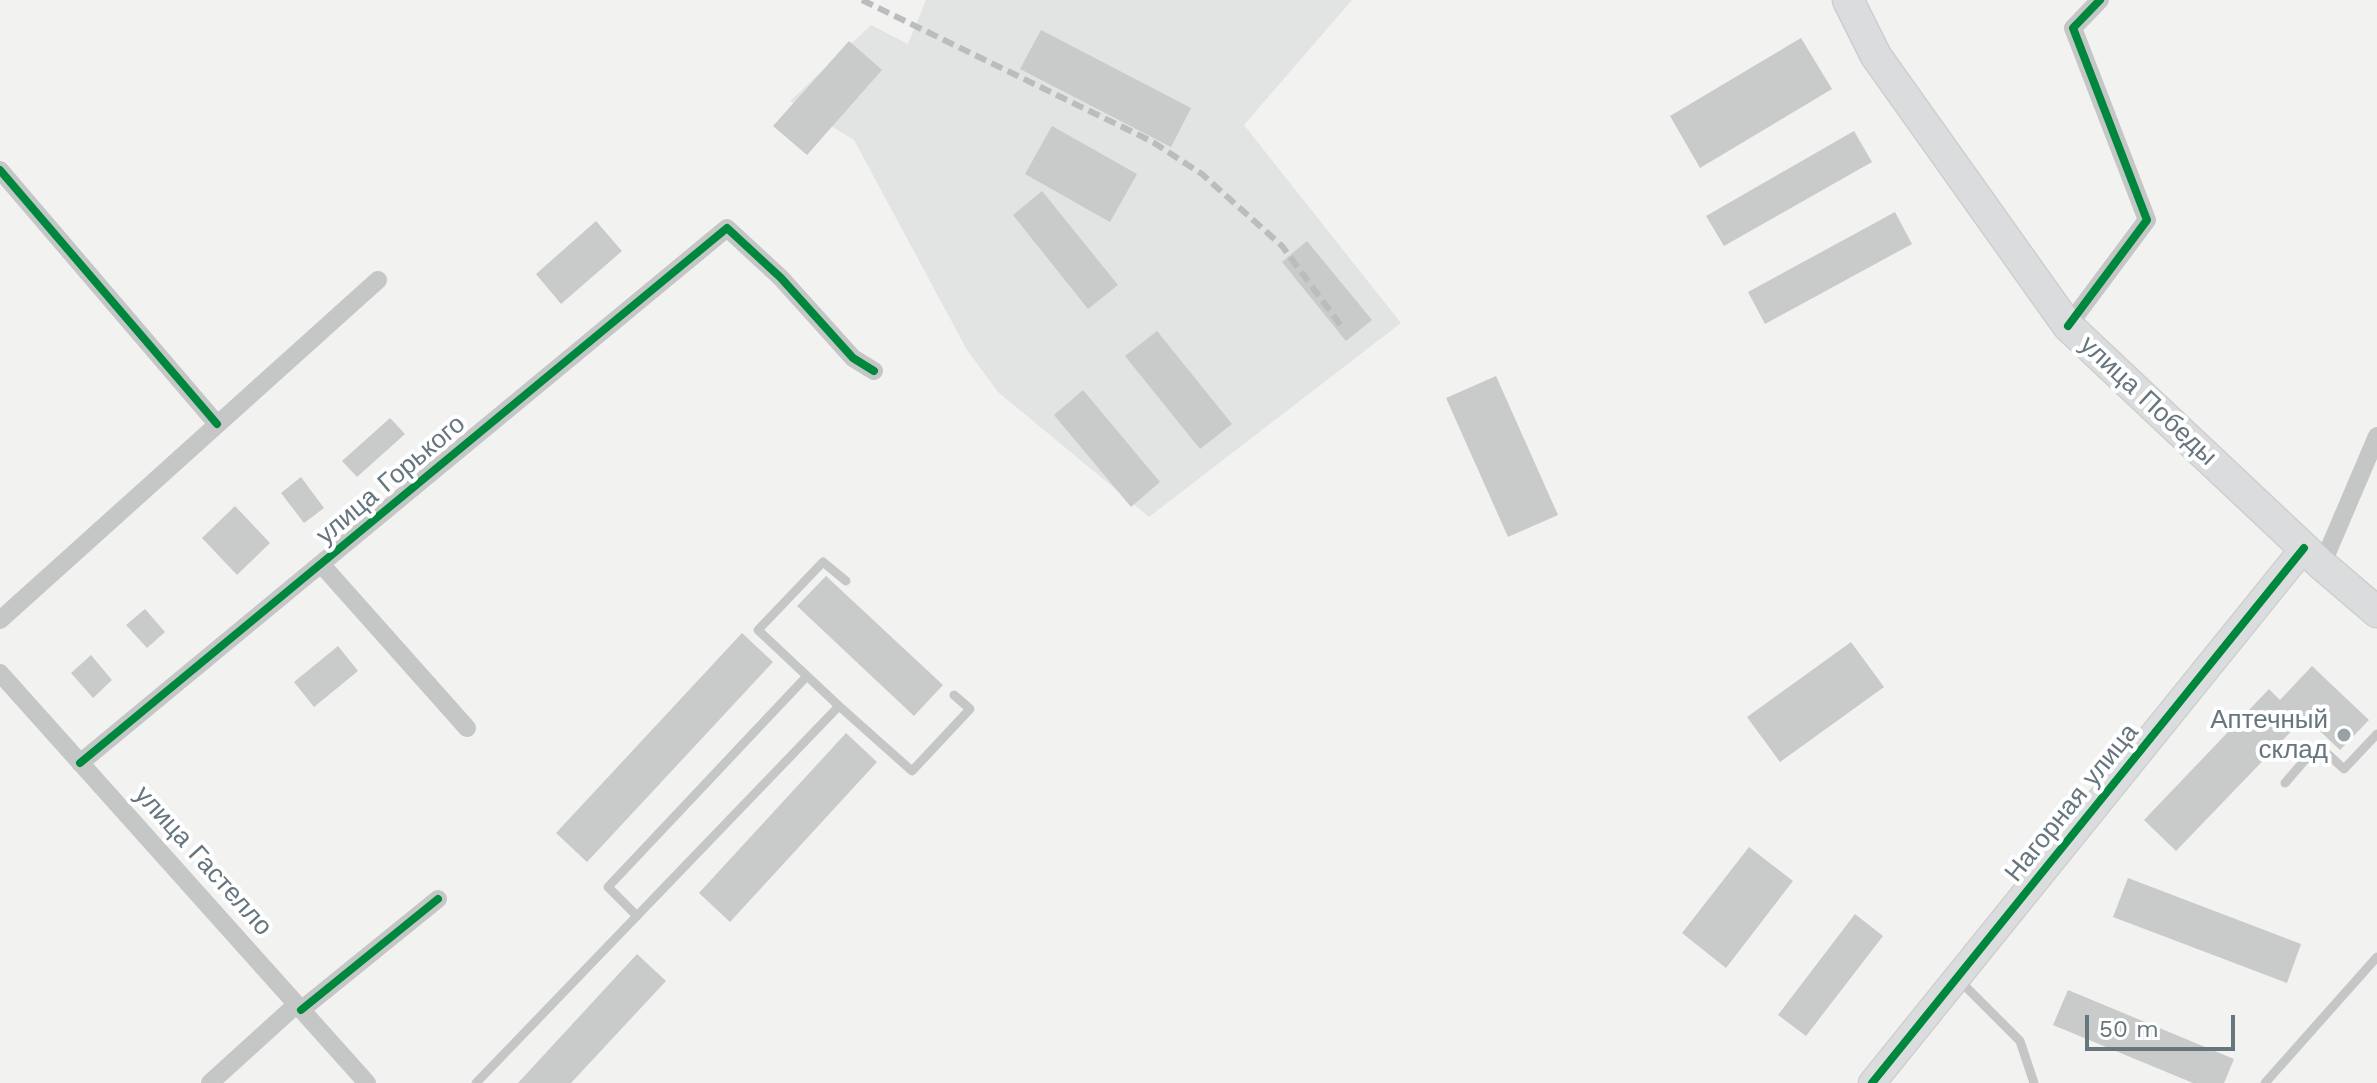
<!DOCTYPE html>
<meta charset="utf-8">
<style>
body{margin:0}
#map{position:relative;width:2377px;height:1083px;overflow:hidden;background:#f2f2f1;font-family:"Work Sans",sans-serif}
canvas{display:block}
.scale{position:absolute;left:2085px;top:1015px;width:150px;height:36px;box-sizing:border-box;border:4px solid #66767e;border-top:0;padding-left:10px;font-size:24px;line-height:28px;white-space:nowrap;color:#66767e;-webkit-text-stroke:6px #fff;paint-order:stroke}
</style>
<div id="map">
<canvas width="2377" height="1083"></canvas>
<div class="scale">50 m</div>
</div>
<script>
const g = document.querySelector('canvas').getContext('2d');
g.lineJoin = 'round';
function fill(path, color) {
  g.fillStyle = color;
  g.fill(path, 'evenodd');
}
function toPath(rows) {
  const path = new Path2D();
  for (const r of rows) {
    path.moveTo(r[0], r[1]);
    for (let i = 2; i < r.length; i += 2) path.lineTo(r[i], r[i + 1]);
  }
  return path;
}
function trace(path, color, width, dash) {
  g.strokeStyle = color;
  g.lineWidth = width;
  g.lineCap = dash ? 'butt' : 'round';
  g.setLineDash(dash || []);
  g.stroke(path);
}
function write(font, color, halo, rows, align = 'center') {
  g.font = font + ' "Work Sans",sans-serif';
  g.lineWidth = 8;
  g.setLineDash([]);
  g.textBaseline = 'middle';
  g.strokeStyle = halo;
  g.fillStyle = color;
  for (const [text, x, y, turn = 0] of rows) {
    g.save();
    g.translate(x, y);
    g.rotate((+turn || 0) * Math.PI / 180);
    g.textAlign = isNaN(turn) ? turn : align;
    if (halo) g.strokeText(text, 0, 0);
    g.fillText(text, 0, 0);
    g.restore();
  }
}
const built = toPath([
 [926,0,1352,0,1244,125,1401,323,1149,517,998,392,967,350,854,140,790,101,871,25,908,44]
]);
const building = toPath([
 [1041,30,1191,108,1171,147,1020,69],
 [1801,38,1832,89,1700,168,1670,116],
 [849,41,882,70,807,155,773,126],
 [1052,126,1137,174,1110,222,1025,174],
 [1854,131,1872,162,1724,246,1706,216],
 [1042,191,1118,285,1088,309,1013,215],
 [1895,212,1912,244,1765,324,1748,292],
 [596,221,622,251,561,304,536,274],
 [1307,241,1372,320,1346,341,1282,262],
 [1157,331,1232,424,1200,449,1125,356],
 [1496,376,1558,515,1508,537,1446,398],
 [1083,390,1160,482,1131,507,1054,415],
 [390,418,405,434,357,477,342,461],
 [301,477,324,508,304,523,281,493],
 [235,506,270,543,237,575,202,538],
 [826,576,943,685,914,716,797,606],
 [145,609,165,632,147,648,126,625],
 [742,633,773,662,587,862,556,833],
 [1851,642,1884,687,1780,762,1747,717],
 [338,646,358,671,314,707,294,682],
 [91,655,112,680,93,698,71,673],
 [2312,666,2369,720,2340,750,2305,717,2176,851,2144,820,2269,689,2280,700],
 [846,733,877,762,730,922,699,893],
 [1749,847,1793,881,1726,968,1682,933],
 [2128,878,2301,944,2287,983,2113,917],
 [1855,914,1883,936,1806,1036,1778,1015],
 [637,954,666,981,571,1083,518,1083],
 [2068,990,2234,1059,2224,1083,2193,1083,2053,1025]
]);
const lane = toPath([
 [807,676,758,630,823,562,846,581],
 [839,706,912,771,970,709,954,695],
 [2285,783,2318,745,2344,769,2377,734],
 [1959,980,2020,1041,2034,1083],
 [476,1083,839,706,807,676,608,887,637,916],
 [2265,1083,2377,957]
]);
const street = toPath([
 [0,170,217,424],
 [2068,326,2147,220,2073,28,2100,0],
 [321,564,467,728],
 [2322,565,2377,436],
 [0,620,378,280],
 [0,673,367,1083],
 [80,763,727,228,781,278,853,358,874,371],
 [301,1010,438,899],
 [210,1083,297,1004]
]);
const secondary = toPath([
 [1872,1083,2304,548]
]);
const primary = toPath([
 [1848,0,1876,56,2068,326,2322,565,2377,612]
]);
const rail = toPath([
 [862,0,1151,141,1202,174,1282,246,1342,327]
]);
const cycleway = toPath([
 [0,170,217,424],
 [2068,326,2147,220,2073,28,2100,0],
 [80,763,727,228,781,278,853,358,874,371],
 [301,1010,438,899],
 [1872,1083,2304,548]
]);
const markers = [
 [2344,735,8,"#97a1a6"]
];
const streetNames = [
 ["улица Победы",2148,401,43],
 ["улица Горького",391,480,-40],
 ["Нагорная улица",2072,803,-51],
 ["улица Гастелло",203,861,48]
];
const poiNames = [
 ["Аптечный",2328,720],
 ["склад",2328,750]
];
fill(built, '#e2e4e4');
fill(building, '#c9caca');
trace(secondary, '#cecfcf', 29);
trace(primary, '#cdcece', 33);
trace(lane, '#c5c7c7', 9);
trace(street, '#c5c7c7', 18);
trace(secondary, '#dbdcdd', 26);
trace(primary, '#dbdcdd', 30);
trace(rail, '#bbbcbd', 6, [12, 6]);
trace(cycleway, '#00873e', 8);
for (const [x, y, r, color] of markers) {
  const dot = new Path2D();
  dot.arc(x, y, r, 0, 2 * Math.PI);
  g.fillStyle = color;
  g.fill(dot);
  trace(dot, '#fff', 3);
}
write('26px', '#66767e', '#fff', streetNames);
write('26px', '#66767e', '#fff', poiNames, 'right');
</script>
